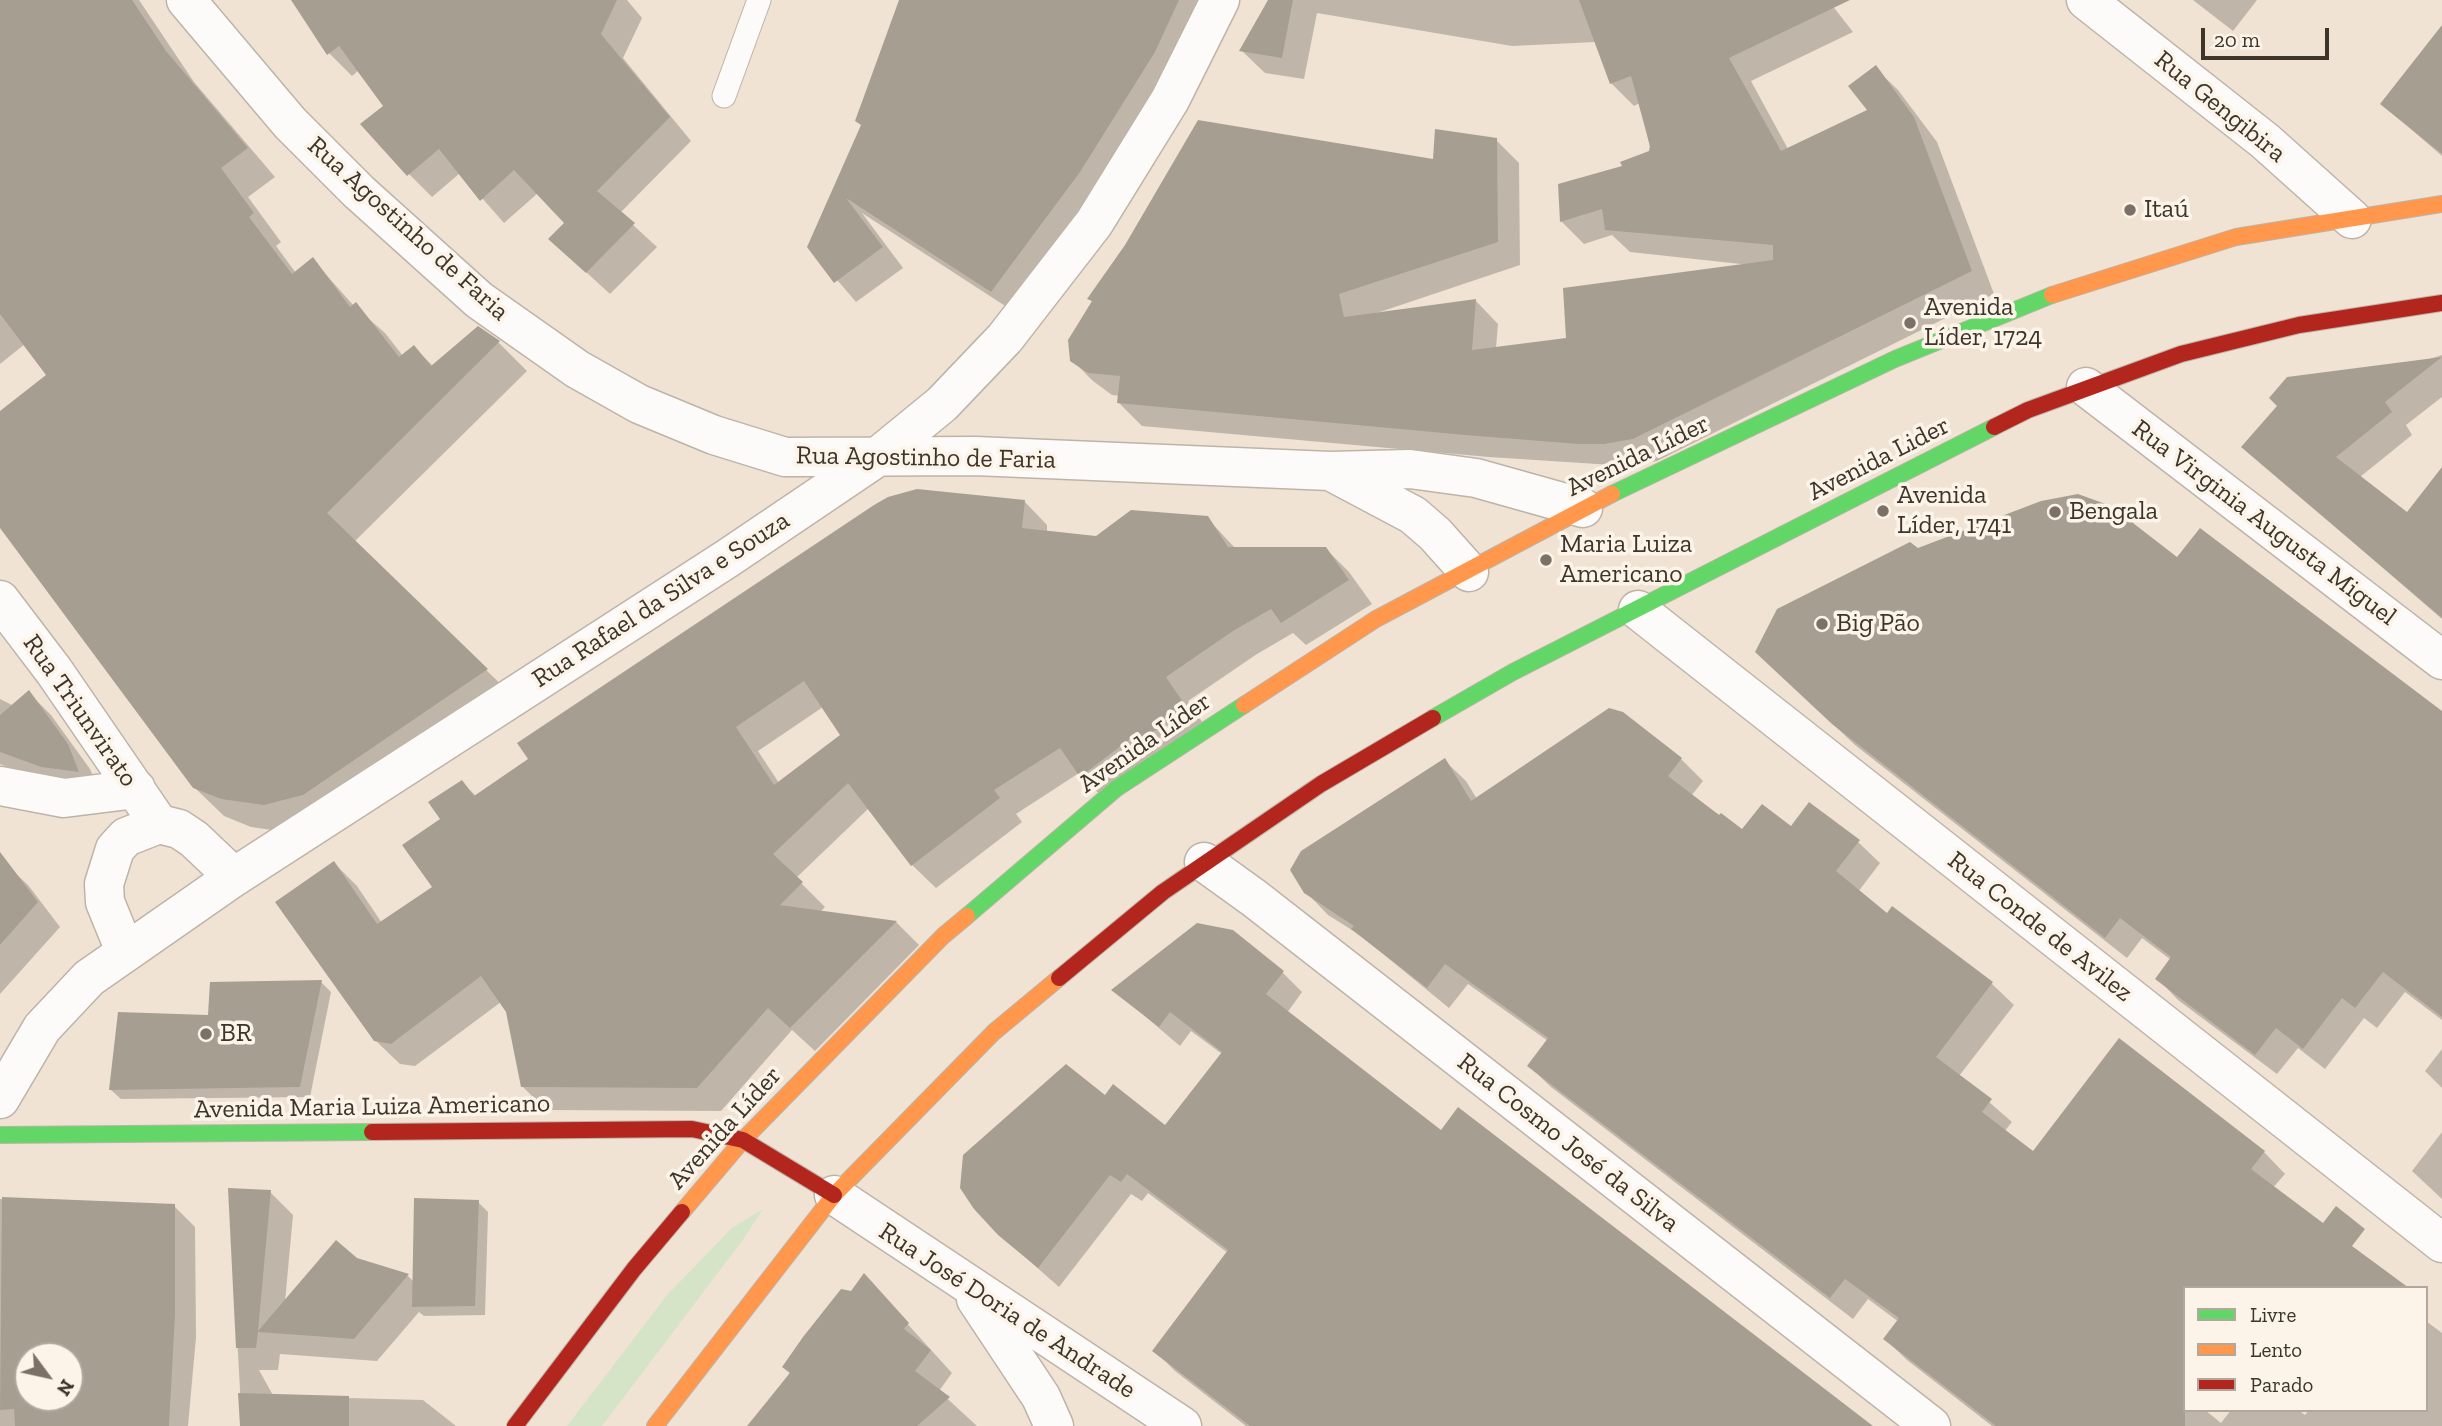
<!DOCTYPE html>
<meta charset="utf-8">
<style>
body{margin:0}
#map{position:relative;width:2442px;height:1426px;overflow:hidden;background:#f0e3d4;font-family:"Zilla Slab",serif}
canvas{display:block}
.legend{position:absolute;left:2183px;top:1286px;width:245px;height:126px;box-sizing:border-box;background:#fdf4e9;border:2px solid #b0a79d;margin:0;padding:9px 12px;list-style:none;font-size:21px;color:#3d342a}
.legend li{display:flex;align-items:center;gap:14px;height:35px}
.legend b{width:35px;border:2px solid #b0a79d}
.north{position:absolute;left:14px;top:1342px;width:70px;height:70px;box-sizing:border-box;background:#fdf4e9;border:2px solid #b0a79d;border-radius:50%;rotate:123deg;font-size:19px;font-weight:700;line-height:28px;text-align:center;color:#3d342a}
.north::after{content:'';display:block;margin:auto;width:24px;height:32px;background:#7c7166;clip-path:polygon(50% 0,100% 100%,50% 72%,0 100%)}
.scale{position:absolute;left:2201px;top:28px;width:128px;height:32px;box-sizing:border-box;border:4px solid #3d342a;border-top:0;padding-left:9px;font-size:21px;line-height:24px;white-space:nowrap;color:#3d342a;-webkit-text-stroke:5px #fdf4e9;paint-order:stroke}
</style>
<div id="map">
<canvas width="2442" height="1426"></canvas>
<ul class="legend">
<li><b style="height:9px;background:#63d668"></b>Livre</li>
<li><b style="height:9px;background:#ff974d"></b>Lento</li>
<li><b style="height:9px;background:#b3261e"></b>Parado</li>
</ul>
<div class="north">N</div>
<div class="scale">20 m</div>
</div>
<script>
const g = document.querySelector('canvas').getContext('2d');
g.lineJoin = 'round';
function fill(path, color) {
  g.fillStyle = color;
  g.fill(path, 'evenodd');
}
function toPath(rows) {
  const path = new Path2D();
  for (const r of rows) {
    path.moveTo(r[0], r[1]);
    for (let i = 2; i < r.length; i += 2) path.lineTo(r[i], r[i + 1]);
  }
  return path;
}
function trace(path, color, width, dash) {
  g.strokeStyle = color;
  g.lineWidth = width;
  g.lineCap = dash ? 'butt' : 'round';
  g.setLineDash(dash || []);
  g.stroke(path);
}
function write(font, color, halo, rows, align = 'center') {
  g.font = font + ' "Zilla Slab",serif';
  g.lineWidth = 7;
  g.setLineDash([]);
  g.textBaseline = 'middle';
  g.strokeStyle = halo;
  g.fillStyle = color;
  for (const [text, x, y, turn = 0] of rows) {
    g.save();
    g.translate(x, y);
    g.rotate((+turn || 0) * Math.PI / 180);
    g.textAlign = isNaN(turn) ? turn : align;
    if (halo) g.strokeText(text, 0, 0);
    g.fillText(text, 0, 0);
    g.restore();
  }
}
const green = toPath([
 [763,1209,742,1241,602,1426,567,1426,667,1295,732,1228]
]);
const shadow = toPath([
 [0,0,139,0,194,82,275,177,248,197,281,242,276,246,296,273,313,260,354,306,385,333,403,356,414,347,433,366,478,328,499,343,527,371,354,542,515,698,293,833,251,827,224,816,194,787,0,525,0,413,49,375,25,344,0,364],
 [292,0,627,0,642,18,623,58,691,141,620,213,657,247,610,294,550,239,567,223,538,193,504,223,460,173,432,197,409,174,385,106,359,70,352,76,329,53],
 [901,0,1209,0,1175,73,1013,311,862,213,903,268,856,302,809,247,862,125],
 [1271,0,1828,0,1853,32,1751,81,1788,149,1869,111,1875,68,1898,90,1937,142,1994,294,1657,461,1628,466,1489,457,1142,426,1119,403,1120,396,1112,395,1093,381,1070,358,1093,303,1090,299,1434,161,1496,140,1519,163,1520,265,1371,315,1476,301,1498,324,1496,348,1568,340,1750,265,1630,252,1612,235,1584,244,1562,222,1560,185,1624,167,1651,152,1640,103,1634,106,1611,83,1596,42,1512,46,1317,13,1304,79,1265,73,1242,51],
 [2193,0,2257,0,2233,31],
 [2442,28,2442,156,2382,104],
 [2442,355,2442,397,2406,425,2412,435,2360,477,2407,515,2442,470,2442,619,2243,447,2279,406],
 [1024,501,1047,525,1047,533,1097,538,1207,518,1236,549,1325,548,1349,572,1372,604,1306,645,1293,633,1257,654,1188,701,1209,732,1104,799,1079,773,1016,814,1022,822,936,888,912,865,869,808,796,878,825,907,820,912,896,922,919,945,815,1051,792,1030,721,1111,546,1110,522,1086,507,1012,501,1002,415,1066,400,1064,375,1040,334,863,357,886,382,923,434,888,442,820,462,782,477,797],
 [823,707,842,736,779,783,758,751],
 [1918,550,2178,559,2442,712,2442,1020,2405,992,2377,1028,2364,1018,2325,1069,2298,1048,2277,1074,2178,1000,2157,978,2171,960,2142,938,2127,958,1855,745,1779,673],
 [29,693,51,715,90,769,100,793,65,789,0,764,0,699,14,706],
 [1681,759,1703,781,1691,796,1743,831,1792,829,1858,842,1880,863,1858,892,1887,915,1892,908,1992,984,2014,1005,1959,1076,2012,1122,2004,1132,2033,1153,2264,1152,2285,1174,2185,1288,2185,1410,2205,1410,2221,1423,2231,1410,2298,1410,2305,1415,2309,1410,2426,1410,2426,1321,2442,1333,2442,1426,1992,1426,1907,1360,1885,1339,1899,1322,1868,1299,1853,1319,1551,1087,1529,1066,1548,1041,1468,984,1449,1008,1360,935,1328,915,1306,892,1444,760,1466,781,1477,799],
 [0,859,28,885,60,927,0,994],
 [1282,972,1302,992,1287,1013,1441,1133,1869,1426,1246,1426,1175,1371,1155,1351,1228,1253,1148,1193,1142,1201,1131,1194,1059,1287,999,1234,1105,1097,1166,1127,1222,1054,1191,1031,1180,1046,1114,990],
 [321,982,331,992,310,1097,121,1099,111,1090,210,1017],
 [2442,1049,2442,1088,2425,1071],
 [2442,1132,2442,1199,2412,1171],
 [229,1190,270,1192,293,1215,285,1302,356,1260,408,1276,414,1282,478,1202,488,1212,485,1315,424,1316,419,1312,377,1361,280,1354,278,1370,259,1370,290,1426,242,1426],
 [0,1199,174,1206,195,1227,196,1337,188,1426,0,1426],
 [28,1356,70,1356,70,1398,28,1398],
 [864,1276,952,1373,939,1391,977,1426,749,1426],
 [311,1397,423,1400,456,1426,340,1426]
]);
const building = toPath([
 [0,0,132,0,166,51,248,148,221,168,254,213,249,217,292,274,313,257,350,307,356,302,399,357,414,345,431,366,478,326,500,341,327,513,488,669,303,795,264,805,221,799,193,788,0,528,0,411,46,375,0,314],
 [291,0,617,0,601,34,670,117,597,191,635,223,586,273,548,239,564,223,514,170,480,201,439,149,407,176,360,124,383,106,339,46,327,55],
 [899,0,1179,0,1155,52,1080,172,991,292,846,198,883,247,834,283,807,247,861,125,855,121],
 [1268,0,1293,0,1282,58,1239,51],
 [1579,0,1850,0,1729,58,1781,151,1867,110,1848,86,1876,65,1914,117,1972,271,1633,439,1604,444,1578,444,1465,435,1117,403,1120,376,1088,373,1070,361,1068,340,1092,301,1087,299,1125,245,1198,120,1433,159,1435,129,1497,138,1498,242,1339,294,1344,317,1476,299,1472,350,1566,338,1563,288,1773,260,1773,245,1605,230,1602,209,1560,222,1558,184,1622,166,1620,162,1649,151,1650,146,1631,76,1610,84],
 [2442,25,2442,154,2380,104],
 [2442,357,2385,402,2392,412,2336,457,2407,512,2442,467,2442,618,2241,447,2277,406,2269,398,2287,377],
 [917,489,1025,500,1022,528,1096,536,1131,510,1208,516,1228,547,1326,547,1349,580,1281,623,1271,609,1233,631,1166,677,1187,708,1134,745,1130,739,1080,777,1060,748,994,790,1000,798,911,866,848,783,773,854,803,882,780,905,897,921,790,1028,768,1008,697,1088,521,1087,506,1012,481,976,391,1044,374,1041,275,902,334,861,377,924,432,887,402,845,440,819,428,802,462,780,474,796,528,759,517,743,874,505,888,497],
 [804,681,840,735,774,785,736,727],
 [2078,494,2111,506,2177,557,2200,528,2442,711,2442,1017,2383,972,2355,1008,2342,998,2303,1049,2276,1028,2255,1055,2155,979,2171,957,2120,918,2105,938,1832,724,1755,652,1777,609,1910,542,1918,548,2041,501],
 [29,690,68,744,79,772,41,767,0,752,0,715],
 [1609,708,1623,712,1682,758,1668,776,1719,815,1721,813,1742,829,1762,804,1791,826,1809,802,1860,840,1836,871,1887,913,1892,906,1993,982,1936,1057,1992,1099,1982,1112,2033,1151,2119,1038,2265,1151,2251,1169,2323,1223,2336,1206,2365,1229,2352,1246,2409,1288,2185,1288,2185,1426,1996,1426,1883,1339,1899,1318,1845,1279,1830,1298,1527,1066,1548,1038,1445,964,1427,988,1351,929,1354,926,1304,893,1290,870,1301,851,1445,758,1471,801],
 [0,852,38,902,0,945],
 [1197,923,1233,930,1284,971,1266,994,1441,1130,1458,1107,1873,1426,1250,1426,1152,1351,1228,1250,1127,1174,1121,1182,1110,1175,1038,1268,998,1235,974,1209,960,1188,963,1155,1066,1064,1105,1095,1113,1084,1165,1125,1222,1052,1170,1012,1159,1027,1111,990],
 [322,980,300,1087,109,1090,118,1012,208,1015,210,982],
 [228,1188,271,1190,258,1331,336,1240,357,1258,409,1274,354,1339,258,1332,256,1348,236,1348],
 [2,1197,175,1204,175,1315,169,1426,15,1426,14,1409,0,1410],
 [28,1356,70,1356,70,1398,28,1398],
 [414,1198,479,1200,475,1306,412,1307],
 [864,1273,909,1323,904,1329,931,1350,915,1371,950,1397,917,1426,747,1426,790,1373,782,1367,803,1337,841,1289,851,1291],
 [238,1393,349,1396,349,1426,240,1426]
]);
const lane = toPath([
 [724,96,759,0]
]);
const street = toPath([
 [186,0,290,123,359,192,479,300,577,369,639,404,714,435,785,457,975,456,1330,471,1410,469,1476,478,1583,508],
 [2086,0,2265,141,2352,219],
 [2086,387,2442,660],
 [1332,472,1413,515,1435,534,1469,572],
 [0,600,54,671,159,824],
 [1638,610,2442,1243],
 [0,786,64,798,136,789],
 [1204,862,1254,898,1931,1426],
 [125,951,105,902,104,884,115,849,126,837,159,824,179,829,194,839,234,877],
 [0,1099,42,1028,89,978,234,877,728,558,876,458,942,404,1005,338,1094,223,1170,100,1220,0],
 [834,1195,1182,1426],
 [976,1299,1041,1397,1054,1426]
]);
const fast = toPath([
 [1612,494,1895,359,2052,295],
 [1433,718,1513,672,1994,427],
 [967,916,1117,788,1244,705],
 [0,1135,372,1132]
]);
const slow = toPath([
 [2052,295,2236,237,2442,204],
 [1244,705,1376,619,1612,494],
 [682,1212,743,1140,943,936,967,916],
 [655,1426,834,1195,994,1032,1059,978]
]);
const jam = toPath([
 [1994,427,2028,410,2181,354,2299,325,2442,303],
 [1059,978,1163,892,1321,784,1433,718],
 [372,1132,692,1129,743,1140,834,1195],
 [515,1426,634,1269,682,1212]
]);
const markers = [
 [2130,210,7,"#7c7166"],
 [1910,323,7,"#7c7166"],
 [1883,511,7,"#7c7166"],
 [2055,512,7,"#7c7166"],
 [1546,560,7,"#7c7166"],
 [1822,624,7,"#7c7166"],
 [206,1034,7,"#7c7166"]
];
const streetNames = [
 ["Rua Gengibira",2220,107,39],
 ["Rua Agostinho de Faria",408,229,42],
 ["Avenida Líder",1638,456,-26],
 ["Rua Agostinho de Faria",926,458,1],
 ["Avenida Lider",1879,459,-27],
 ["Rua Virginia Augusta Miguel",2264,523,37],
 ["Rua Rafael da Silva e Souza",661,600,-33],
 ["Rua Triunvirato",80,711,55],
 ["Avenida Líder",1145,743,-35],
 ["Rua Conde de Avilez",2040,927,38],
 ["Avenida Maria Luiza Americano",372,1107,-1],
 ["Avenida Líder",725,1128,-48],
 ["Rua Cosmo José da Silva",1568,1143,38],
 ["Rua José Doria de Andrade",1007,1311,33]
];
const poiNames = [
 ["Itaú",2144,210],
 ["Avenida",1924,308],
 ["Líder, 1724",1924,338],
 ["Avenida",1897,496],
 ["Líder, 1741",1897,526],
 ["Bengala",2069,512],
 ["Maria Luiza",1560,545],
 ["Americano",1560,575],
 ["Big Pão",1836,624],
 ["BR",220,1034]
];
fill(green, '#d5e4c6');
fill(shadow, '#0003');
fill(building, '#a79e92');
trace(lane, '#bdb4a8', 25);
trace(street, '#bdb4a8', 41);
trace(fast, '#bdb4a8', 18);
trace(slow, '#bdb4a8', 18);
trace(jam, '#bdb4a8', 18);
trace(lane, '#fdfbf9', 23);
trace(street, '#fdfbf9', 38);
trace(fast, '#63d668', 16);
trace(slow, '#ff974d', 16);
trace(jam, '#b3261e', 16);
for (const [x, y, r, color] of markers) {
  const dot = new Path2D();
  dot.arc(x, y, r, 0, 2 * Math.PI);
  g.fillStyle = color;
  g.fill(dot);
  trace(dot, '#fdf4e9', 2.5);
}
write('26px', '#3d342a', '#fdf4e9', streetNames);
write('26px', '#3d342a', '#fdf4e9', poiNames, 'left');
</script>
